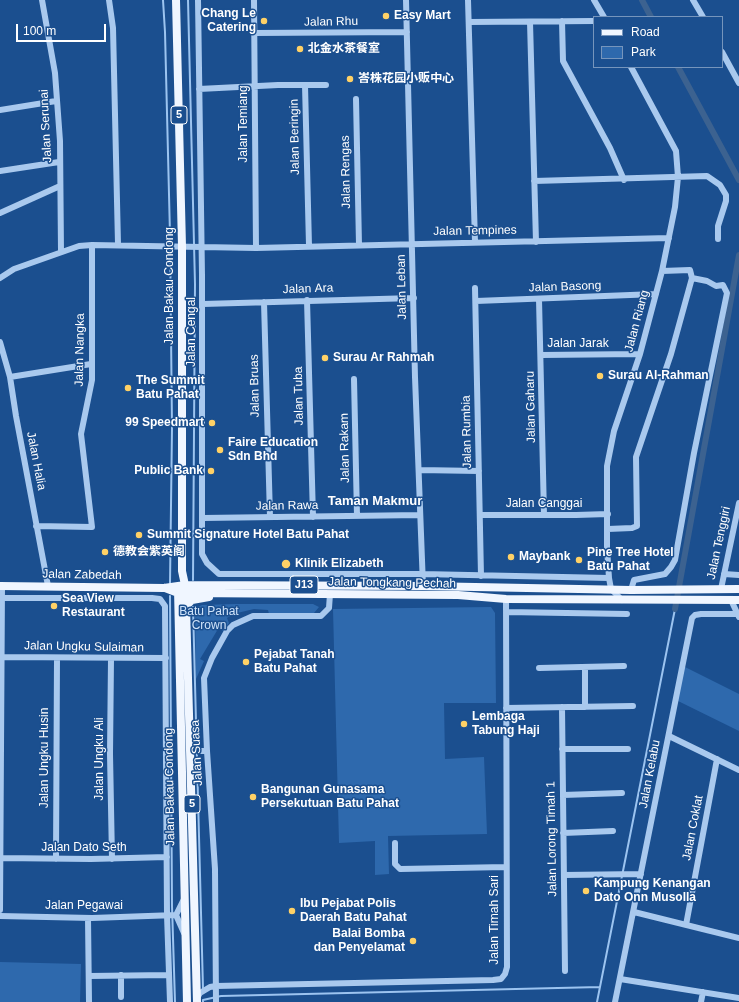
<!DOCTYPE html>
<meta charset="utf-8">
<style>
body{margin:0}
#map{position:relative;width:739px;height:1002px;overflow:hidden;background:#1b4f8f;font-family:Helvetica,sans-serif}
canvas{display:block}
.legend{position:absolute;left:593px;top:16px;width:130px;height:52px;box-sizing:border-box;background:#1b4f8f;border:1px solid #7695bc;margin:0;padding:5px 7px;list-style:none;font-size:12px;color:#fff}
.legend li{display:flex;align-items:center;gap:8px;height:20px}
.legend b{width:20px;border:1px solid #7695bc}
.scale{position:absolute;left:16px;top:24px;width:90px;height:18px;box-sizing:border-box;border:2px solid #fff;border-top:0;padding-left:5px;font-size:12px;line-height:14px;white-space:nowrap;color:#fff;-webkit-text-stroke:3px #1b4f8f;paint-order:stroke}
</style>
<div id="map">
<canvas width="739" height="1002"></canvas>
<ul class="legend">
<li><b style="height:5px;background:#f0f6ff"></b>Road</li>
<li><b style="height:11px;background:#2e69ad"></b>Park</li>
</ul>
<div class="scale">100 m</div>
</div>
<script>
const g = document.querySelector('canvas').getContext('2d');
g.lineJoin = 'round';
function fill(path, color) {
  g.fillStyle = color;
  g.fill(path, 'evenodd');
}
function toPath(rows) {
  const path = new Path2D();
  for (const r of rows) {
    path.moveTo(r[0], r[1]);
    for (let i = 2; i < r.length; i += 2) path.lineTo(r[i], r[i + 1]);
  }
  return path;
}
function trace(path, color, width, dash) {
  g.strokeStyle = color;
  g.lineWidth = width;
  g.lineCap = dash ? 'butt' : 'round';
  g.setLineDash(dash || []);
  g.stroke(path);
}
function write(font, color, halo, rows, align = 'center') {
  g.font = font + ' Helvetica,"Noto Sans SC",sans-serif';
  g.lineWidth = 3;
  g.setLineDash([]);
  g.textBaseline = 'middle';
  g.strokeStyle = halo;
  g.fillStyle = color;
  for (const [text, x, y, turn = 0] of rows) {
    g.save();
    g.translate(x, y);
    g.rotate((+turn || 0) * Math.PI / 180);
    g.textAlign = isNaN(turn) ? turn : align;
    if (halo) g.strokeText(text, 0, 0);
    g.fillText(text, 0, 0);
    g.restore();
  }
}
const green = toPath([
 [236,604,313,604,319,607,314,613,269,614,268,610,254,609,233,614,227,618,229,623,224,631,218,629,200,659,204,661,196,679,195,608,202,605],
 [491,607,495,613,496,703,444,703,445,759,484,757,487,834,388,836,389,874,375,875,375,841,339,843,333,609],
 [683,666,739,694,739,731,676,700],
 [0,962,81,964,80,1002,0,1002]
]);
const stream = toPath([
 [163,0,165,32,170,235,172,428,170,583],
 [188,0,195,284,193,580],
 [170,596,172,906,175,1002],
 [193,607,203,989],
 [203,1002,203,1000,221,996,600,987],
 [597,1002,675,609]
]);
const canal = toPath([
 [642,0,651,17],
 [678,67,739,180],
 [675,609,739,255]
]);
const minor = toPath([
 [42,0,55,73,60,141,61,252],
 [109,0,113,28,118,244],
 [198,0,202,275,202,554,207,563,219,574,422,574,609,578],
 [254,0,256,248],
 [406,0,415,377,423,586],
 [468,0,475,242],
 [594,0,604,17],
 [693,0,703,17],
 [562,21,563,61,610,148,624,180],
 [469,22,594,21],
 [530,22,536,242],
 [254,33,407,32],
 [722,52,739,83],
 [305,85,309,246],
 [199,89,278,85,326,85],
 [356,99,359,245],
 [0,110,56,101],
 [0,171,59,162],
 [534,181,707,176,720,185,726,195,726,201,718,226,718,239],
 [0,213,60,186],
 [0,278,14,269,79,246,92,245,256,248,669,238],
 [475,288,481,576],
 [539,299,544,515],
 [307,300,313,517],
 [476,301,656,294],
 [264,302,270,517],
 [203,304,414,298],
 [0,342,10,377,16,416,48,586],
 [541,355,640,354],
 [10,377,91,364],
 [354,379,357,516],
 [419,470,479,471],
 [480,515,576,515,608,514],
 [203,518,420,515],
 [36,526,92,527,81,434,92,380,92,245],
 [608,529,632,528,637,526,636,457,671,354,692,278,690,270,662,271],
 [724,574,739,575],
 [721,589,739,503],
 [631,590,634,580,665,574,671,567,675,560,694,453,727,293,723,285,716,286,707,281,692,278],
 [2,598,152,598,160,599,165,606,167,915,170,1002],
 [622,600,611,589,609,578,607,548,607,466,614,431,640,354,662,271,675,207,678,177,676,151,631,67],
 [731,600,739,617],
 [506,612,627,614],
 [1,657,166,658],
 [111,659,110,754,112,859],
 [585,667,585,707],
 [539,668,624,666],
 [562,707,565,971],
 [506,708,633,706],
 [669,736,739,770],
 [562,749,628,749],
 [190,751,207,751],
 [563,795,622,793],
 [563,833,613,831],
 [395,843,395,864,400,869,506,867],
 [0,858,91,859,167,857],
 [56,859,57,658],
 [564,875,641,874],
 [0,910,2,586],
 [634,912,739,938],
 [176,915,184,933],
 [176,915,184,899],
 [0,916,92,918,176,915],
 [88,918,89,1002],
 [686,925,717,759],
 [121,975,121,997],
 [89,976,169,975],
 [620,979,739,998],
 [197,998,200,993,210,987,216,986,493,980,501,979,505,974,507,967,506,599],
 [216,1002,215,869,207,751,204,678,212,658,227,631,233,625,253,616,321,616,329,608,330,594],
 [615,1002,692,618,695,615,701,614,739,614],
 [701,1002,703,992]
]);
const major = toPath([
 [176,0,182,246,182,571,185,585,186,606,197,1002],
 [0,586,164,588,185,585,423,586,631,590,739,589],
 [165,588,178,593,186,593,458,595,506,599,739,600],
 [178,589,187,1002],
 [186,606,192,600,209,597]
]);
const markers = [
 [386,16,4,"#ffd166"],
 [264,21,4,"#ffd166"],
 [300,49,4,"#ffd166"],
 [350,79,4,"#ffd166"],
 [325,358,4,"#ffd166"],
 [600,376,4,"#ffd166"],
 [128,388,4,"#ffd166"],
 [212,423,4,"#ffd166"],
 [220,450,4,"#ffd166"],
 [211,471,4,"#ffd166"],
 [139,535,4,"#ffd166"],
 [105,552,4,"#ffd166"],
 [511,557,4,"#ffd166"],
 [579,560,4,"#ffd166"],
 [286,564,5,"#ffd166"],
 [54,606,4,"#ffd166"],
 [246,662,4,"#ffd166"],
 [464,724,4,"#ffd166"],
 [253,797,4,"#ffd166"],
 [586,891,4,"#ffd166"],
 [292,911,4,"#ffd166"],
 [413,941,4,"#ffd166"]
];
const shields = [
 [179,115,16],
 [304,585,28],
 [192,804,16]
];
const shieldNames = [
 ["5",179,115],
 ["J13",304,585],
 ["5",192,804]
];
const poiNames = [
 ["Chang Le",256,14,"right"],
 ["Catering",256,28,"right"],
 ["Easy Mart",394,16],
 ["北金水茶餐室",308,49],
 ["峇株花园小贩中心",358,79],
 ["Surau Ar Rahmah",333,358],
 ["Surau Al-Rahman",608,376],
 ["The Summit",136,381],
 ["Batu Pahat",136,395],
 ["99 Speedmart",204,423,"right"],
 ["Faire Education",228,443],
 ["Sdn Bhd",228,457],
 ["Public Bank",203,471,"right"],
 ["Summit Signature Hotel Batu Pahat",147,535],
 ["德教会紫英阁",113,552],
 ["Pine Tree Hotel",587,553],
 ["Batu Pahat",587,567],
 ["Maybank",519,557],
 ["Klinik Elizabeth",295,564],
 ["Sea View",62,599],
 ["Restaurant",62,613],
 ["Pejabat Tanah",254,655],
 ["Batu Pahat",254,669],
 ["Lembaga",472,717],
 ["Tabung Haji",472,731],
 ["Bangunan Gunasama",261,790],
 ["Persekutuan Batu Pahat",261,804],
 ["Kampung Kenangan",594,884],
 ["Dato Onn Musolla",594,898],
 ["Ibu Pejabat Polis",300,904],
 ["Daerah Batu Pahat",300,918],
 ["Balai Bomba",405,934,"right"],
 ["dan Penyelamat",405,948,"right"]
];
const streetNames = [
 ["Jalan Rhu",331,22,-1],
 ["Jalan Temiang",244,124,-90],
 ["Jalan Serunai",46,126,-93],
 ["Jalan Beringin",295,137,-91],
 ["Jalan Rengas",346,172,-91],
 ["Jalan Tempines",475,231,-1],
 ["Jalan Bakau Condong",170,286,-90],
 ["Jalan Leban",402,287,-91],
 ["Jalan Basong",565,287,-2],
 ["Jalan Ara",308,289,-2],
 ["Jalan Riang",637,321,-75],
 ["Jalan Cengal",192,332,-90],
 ["Jalan Jarak",578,344],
 ["Jalan Nangka",80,350,-89],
 ["Jalan Bruas",255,386,-91],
 ["Jalan Tuba",299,396,-91],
 ["Jalan Gaharu",531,407,-91],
 ["Jalan Rumbia",467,432,-91],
 ["Jalan Rakam",345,448,-91],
 ["Jalan Halia",36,461,79],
 ["Jalan Canggai",544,504],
 ["Jalan Rawa",287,506,-1],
 ["Jalan Tenggiri",719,543,-78],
 ["Jalan Zabedah",82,575,1],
 ["Jalan Tongkang Pechah",392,583,1],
 ["Jalan Ungku Sulaiman",84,647,1],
 ["Jalan Suasa",197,753,-93],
 ["Jalan Ungku Husin",45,758,-90],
 ["Jalan Ungku Ali",100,759,-90],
 ["Jalan Kelabu",650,774,-79],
 ["Jalan Bakau Condong",170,787,-91],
 ["Jalan Coklat",693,828,-79],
 ["Jalan Lorong Timah 1",552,839,-91],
 ["Jalan Dato Seth",84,848],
 ["Jalan Pegawai",84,906],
 ["Jalan Timah Sari",495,920,-90]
];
const parkNames = [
 ["Batu Pahat",209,612],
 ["Crown",209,626]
];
const neighbourhoodNames = [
 ["Taman Makmur",375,501]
];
fill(green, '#2e69ad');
trace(stream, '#9cc4f0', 2);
trace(canal, '#3c6290', 6);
trace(minor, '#a9c9ee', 6);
trace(major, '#f0f6ff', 8);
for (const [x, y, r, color] of markers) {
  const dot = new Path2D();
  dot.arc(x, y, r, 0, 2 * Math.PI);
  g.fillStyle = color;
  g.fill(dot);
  trace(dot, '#1b4f8f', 1.5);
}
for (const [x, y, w] of shields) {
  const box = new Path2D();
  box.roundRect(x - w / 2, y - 9, w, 18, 3);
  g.fillStyle = '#1b4f8f';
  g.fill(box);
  trace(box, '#fff', 1);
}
write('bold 11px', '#fff', null, shieldNames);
write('bold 12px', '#fff', '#1b4f8f', poiNames, 'left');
write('12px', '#fff', '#1b4f8f', streetNames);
write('12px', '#cfe3fa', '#1b4f8f', parkNames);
write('bold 13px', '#fff', '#1b4f8f', neighbourhoodNames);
</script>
